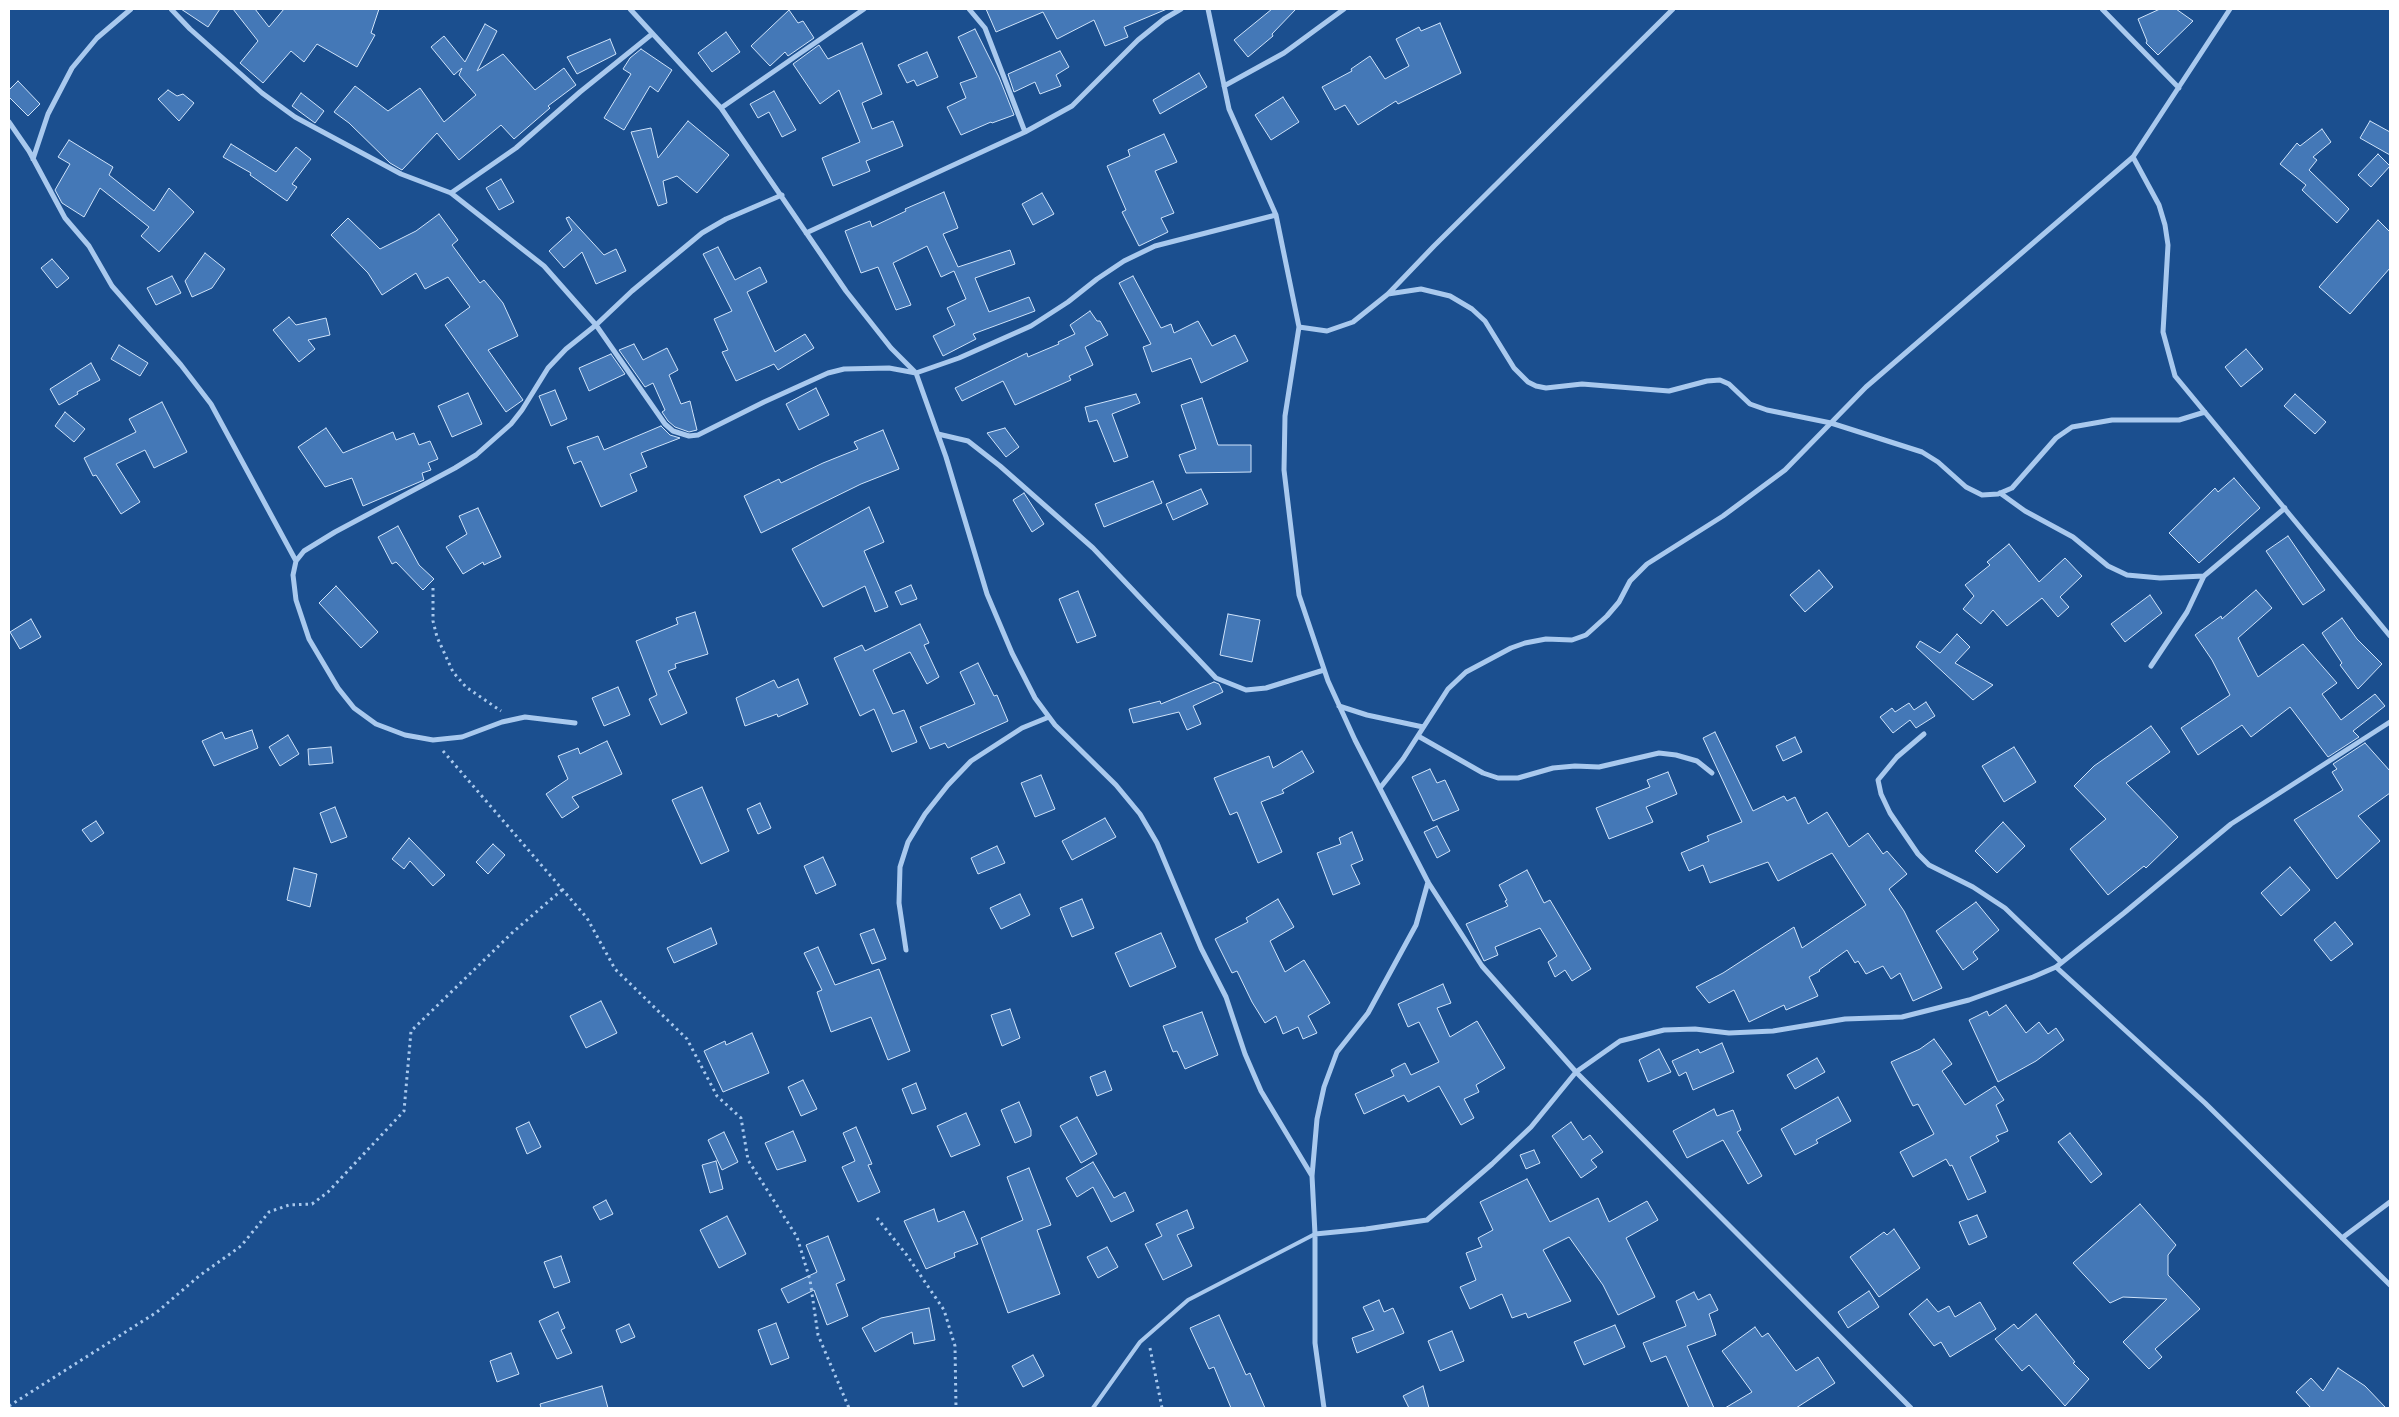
<!DOCTYPE html>
<style>
body{margin:0}
#map{position:relative;width:2399px;height:1417px;overflow:hidden;background:#1b4f8f;font-family:"Space Grotesk",sans-serif}
canvas{display:block}
.frame{position:absolute;inset:0;border:10px solid #fff;pointer-events:none}
</style>
<div id="map">
<canvas width="2399" height="1417"></canvas>
<div class="frame"></div>
</div>
<script>
const g = document.querySelector('canvas').getContext('2d');
g.lineJoin = 'round';
function fill(path, color) {
  g.fillStyle = color;
  g.fill(path, 'evenodd');
}
function toPath(rows) {
  const path = new Path2D();
  for (const r of rows) {
    path.moveTo(r[0], r[1]);
    for (let i = 2; i < r.length; i += 2) path.lineTo(r[i], r[i + 1]);
  }
  return path;
}
function trace(path, color, width, dash) {
  g.strokeStyle = color;
  g.lineWidth = width;
  g.lineCap = dash ? 'butt' : 'round';
  g.setLineDash(dash || []);
  g.stroke(path);
}
const building = toPath([
 [181,9,220,9,208,27,181,9],
 [233,9,255,9,269,27,284,9,379,9,371,33,375,35,357,67,317,44,304,62,291,51,263,83,240,63,258,41,233,9],
 [986,9,1167,9,1124,27,1128,37,1105,46,1094,20,1057,39,1043,12,996,32,986,9],
 [1272,9,1296,9,1272,34,1273,36,1248,57,1234,40,1272,9],
 [2160,9,2176,9,2193,21,2158,55,2146,43,2147,41,2138,19,2160,9],
 [789,10,798,23,803,21,814,38,788,56,785,52,770,66,751,46,789,10],
 [1440,23,1461,73,1398,104,1396,101,1358,125,1345,105,1335,110,1322,87,1352,71,1351,69,1370,56,1385,79,1409,66,1396,39,1419,27,1421,31,1440,23],
 [485,24,497,31,477,71,503,54,535,90,564,68,576,85,548,106,550,108,514,139,501,125,459,160,437,133,402,170,390,163,349,123,334,112,355,86,388,111,420,88,444,122,476,95,459,75,462,68,454,75,431,47,444,36,465,62,485,24],
 [975,29,999,77,1014,115,992,123,991,122,961,135,947,107,966,98,960,83,977,77,958,37,975,29],
 [726,32,740,52,712,72,698,53,726,32],
 [610,39,616,54,577,74,567,57,610,39],
 [862,43,882,94,862,103,872,129,893,121,903,146,866,161,870,171,833,186,822,158,860,142,839,90,820,104,793,64,819,45,828,59,862,43],
 [641,49,672,70,658,92,650,86,624,130,604,118,631,74,623,69,630,58,641,49],
 [1060,51,1069,67,1056,75,1061,86,1040,94,1035,82,1014,92,1008,74,1060,51],
 [927,52,938,77,917,86,914,80,907,83,898,65,927,52],
 [1199,73,1207,87,1160,114,1153,100,1199,73],
 [18,81,40,104,28,116,9,97,9,90,18,81],
 [168,90,177,96,183,94,194,103,179,121,158,99,168,90],
 [774,91,796,130,782,137,769,112,758,118,750,104,774,91],
 [301,93,324,111,315,123,292,106,301,93],
 [1283,97,1299,122,1271,140,1255,115,1283,97],
 [688,121,729,155,697,193,677,176,663,181,667,203,658,206,631,132,651,128,658,158,688,121],
 [2370,121,2390,132,2390,155,2360,138,2370,121],
 [2322,129,2331,142,2313,157,2317,160,2309,170,2349,209,2337,223,2302,190,2306,185,2280,164,2297,143,2300,146,2322,129],
 [1164,134,1177,162,1155,171,1174,213,1161,218,1168,232,1139,246,1122,212,1126,210,1107,166,1130,156,1128,150,1164,134],
 [69,140,113,167,109,175,154,211,169,188,194,212,159,252,141,236,149,227,100,188,84,217,62,203,55,190,70,164,58,157,69,140],
 [231,144,276,172,296,147,311,159,292,184,297,187,287,201,250,175,251,173,223,157,231,144],
 [2378,154,2390,166,2371,187,2358,175,2378,154],
 [501,179,514,202,499,210,486,188,501,179],
 [944,192,958,228,943,234,958,267,1010,250,1015,264,975,278,989,312,1029,297,1035,311,973,334,976,339,943,356,933,336,955,325,947,308,966,299,954,271,941,277,927,246,893,263,911,305,896,310,878,267,861,273,845,231,870,221,872,227,906,211,905,209,944,192],
 [1042,193,1054,214,1033,225,1022,204,1042,193],
 [439,214,458,240,452,245,480,283,484,280,503,303,518,336,488,350,523,400,506,412,445,325,470,307,448,277,425,289,416,273,382,295,368,273,331,235,348,218,380,249,416,231,439,214],
 [569,217,604,255,616,249,626,271,596,284,582,252,564,268,549,251,572,230,566,218,569,217],
 [2378,220,2390,232,2390,268,2350,314,2319,287,2378,220],
 [718,247,735,280,760,267,767,282,747,292,775,352,805,334,814,348,778,370,774,364,736,381,722,352,728,350,714,319,732,311,703,254,718,247],
 [205,253,225,269,212,288,192,297,185,281,205,253],
 [52,259,69,278,57,288,41,268,52,259],
 [172,276,181,293,156,305,147,288,172,276],
 [1133,276,1161,328,1171,324,1174,333,1198,321,1212,346,1235,335,1248,361,1201,383,1191,358,1152,372,1143,347,1151,344,1119,283,1133,276],
 [1090,311,1097,321,1100,321,1108,335,1085,347,1093,365,1069,376,1071,380,1015,405,1003,381,962,401,955,388,1027,353,1028,357,1059,344,1058,342,1075,334,1070,325,1090,311],
 [289,317,296,325,326,318,330,335,308,340,315,349,299,362,273,330,289,317],
 [634,344,643,360,667,348,678,370,669,375,681,404,690,401,697,430,689,432,675,427,668,421,662,412,665,410,653,383,645,387,619,350,634,344],
 [119,345,148,363,140,376,111,359,119,345],
 [2246,349,2263,369,2241,387,2225,367,2246,349],
 [611,354,625,374,589,391,579,368,611,354],
 [91,363,100,380,77,392,78,394,59,405,50,389,91,363],
 [816,388,829,415,799,430,786,404,816,388],
 [555,390,567,419,551,426,539,396,555,390],
 [468,393,482,424,452,437,438,406,468,393],
 [1136,394,1140,403,1112,414,1128,457,1114,462,1097,420,1089,422,1085,407,1136,394],
 [2295,394,2326,422,2315,434,2284,406,2295,394],
 [1202,398,1218,445,1251,445,1251,472,1186,473,1179,455,1196,449,1181,405,1202,398],
 [162,402,187,452,154,468,145,450,116,464,140,502,121,514,96,475,93,476,84,458,136,432,129,419,162,402],
 [65,412,85,429,74,442,55,426,65,412],
 [661,426,670,435,680,438,641,453,647,467,630,474,637,491,601,507,581,461,574,464,567,447,598,436,604,450,661,426],
 [326,428,343,453,393,432,396,440,414,433,419,445,430,441,438,459,428,463,431,470,422,473,424,480,363,506,352,478,325,487,298,447,326,428],
 [1005,428,1019,447,1006,457,987,433,1005,428],
 [883,430,899,469,861,484,761,533,744,496,779,479,781,483,823,463,858,449,854,442,883,430],
 [2234,478,2260,508,2199,563,2169,533,2215,488,2218,492,2234,478],
 [1153,481,1162,503,1104,527,1095,504,1153,481],
 [1201,489,1208,504,1173,520,1166,504,1201,489],
 [1024,493,1044,524,1032,532,1013,500,1024,493],
 [869,507,884,542,864,551,888,607,875,612,865,586,823,607,792,549,869,507],
 [478,508,501,557,484,565,483,562,463,574,446,547,467,534,459,516,478,508],
 [398,526,419,565,434,579,423,590,396,562,392,564,378,537,398,526],
 [2288,536,2325,590,2303,605,2266,551,2288,536],
 [2009,544,2039,582,2065,558,2082,576,2060,597,2069,607,2058,617,2042,598,2007,626,1993,610,1981,624,1963,609,1974,596,1965,585,1990,565,1987,562,2009,544],
 [1819,570,1833,587,1805,612,1790,595,1819,570],
 [911,585,917,599,901,605,895,592,911,585],
 [336,586,378,632,361,648,319,603,336,586],
 [2256,590,2272,608,2238,638,2258,677,2303,644,2337,683,2322,694,2341,720,2375,694,2385,706,2353,731,2359,737,2328,757,2290,707,2251,737,2242,725,2198,755,2181,728,2230,695,2212,660,2195,635,2221,616,2222,619,2256,590],
 [1078,591,1096,636,1077,643,1059,599,1078,591],
 [2150,595,2162,613,2125,642,2111,624,2150,595],
 [695,612,708,654,675,664,676,668,668,671,687,713,661,725,649,699,657,695,636,641,678,624,676,618,695,612],
 [1228,614,1260,620,1252,662,1220,655,1228,614],
 [2342,618,2357,639,2382,664,2358,689,2340,665,2342,663,2322,633,2342,618],
 [31,619,41,637,20,649,10,632,31,619],
 [920,624,929,643,924,645,939,677,927,684,910,652,873,670,893,714,904,710,917,742,892,752,874,709,860,716,834,658,862,645,865,651,920,624],
 [1957,634,1970,647,1955,663,1993,685,1973,700,1916,647,1920,641,1940,653,1957,634],
 [978,663,994,696,997,695,1008,721,948,748,945,743,930,749,920,727,975,704,960,672,978,663],
 [798,679,808,704,778,717,777,714,745,726,736,698,774,680,778,688,798,679],
 [1214,682,1219,684,1223,692,1193,706,1201,724,1187,730,1179,712,1133,723,1129,709,1160,701,1161,704,1214,682],
 [618,687,630,715,604,726,592,698,618,687],
 [1926,702,1935,716,1916,728,1910,720,1893,733,1880,717,1892,708,1895,712,1909,703,1914,710,1926,702],
 [2151,726,2170,752,2126,783,2178,837,2146,868,2144,866,2108,895,2070,849,2106,819,2074,786,2094,766,2151,726],
 [252,730,258,748,214,766,202,741,222,732,225,739,252,730],
 [1715,732,1753,811,1784,796,1787,801,1795,797,1808,824,1827,812,1849,847,1868,833,1883,854,1887,851,1907,874,1889,889,1904,911,1942,988,1913,1001,1900,973,1891,979,1883,966,1866,974,1858,961,1855,963,1847,950,1819,970,1820,971,1809,977,1818,996,1786,1010,1784,1005,1749,1022,1734,990,1709,1003,1696,987,1723,973,1794,927,1802,948,1866,905,1832,853,1778,881,1768,862,1710,883,1703,865,1689,871,1681,853,1709,841,1707,836,1742,822,1703,738,1715,732],
 [288,735,299,754,280,766,269,747,288,735],
 [1795,737,1802,752,1783,761,1776,746,1795,737],
 [607,741,622,774,572,797,579,807,562,818,546,794,568,779,558,756,578,748,580,754,607,741],
 [2365,743,2390,771,2390,793,2358,816,2380,841,2337,879,2294,820,2343,790,2332,772,2337,769,2333,764,2365,743],
 [331,747,333,763,309,765,308,749,331,747],
 [2014,747,2036,782,2004,802,1982,766,2014,747],
 [1302,751,1314,772,1282,790,1284,793,1261,802,1282,852,1258,863,1237,812,1230,815,1214,778,1269,756,1273,768,1302,751],
 [1430,769,1437,783,1445,780,1459,810,1433,821,1412,777,1430,769],
 [1668,772,1677,794,1646,807,1653,822,1609,839,1596,808,1650,787,1647,780,1668,772],
 [1041,775,1055,809,1035,817,1021,783,1041,775],
 [702,787,729,851,701,864,672,800,702,787],
 [760,803,771,828,758,834,747,809,760,803],
 [335,807,347,837,331,843,320,813,335,807],
 [1105,818,1116,837,1072,860,1062,841,1105,818],
 [96,821,104,833,91,842,82,830,96,821],
 [2003,822,2025,846,1997,873,1975,851,2003,822],
 [1437,826,1450,851,1437,858,1424,832,1437,826],
 [1352,832,1363,860,1351,865,1360,884,1333,895,1317,853,1341,844,1339,838,1352,832],
 [409,838,445,875,433,886,410,861,404,869,392,859,409,838],
 [493,844,505,855,488,874,476,862,493,844],
 [997,846,1005,863,978,874,971,858,997,846],
 [823,857,836,885,816,894,804,866,823,857],
 [2290,867,2310,890,2281,916,2261,893,2290,867],
 [294,868,317,874,310,907,287,900,294,868],
 [1527,870,1544,903,1550,900,1591,969,1572,981,1565,970,1555,977,1548,962,1557,956,1540,928,1495,947,1498,955,1484,961,1466,924,1508,906,1505,901,1507,900,1499,885,1527,870],
 [1020,894,1030,915,1001,929,990,908,1020,894],
 [1082,899,1094,928,1072,937,1060,908,1082,899],
 [1278,899,1294,927,1270,941,1285,972,1304,960,1330,1003,1308,1016,1317,1033,1303,1039,1298,1027,1283,1034,1276,1016,1265,1023,1252,1002,1237,971,1232,973,1215,939,1248,922,1246,918,1278,899],
 [1976,902,1999,930,1973,952,1978,959,1963,970,1936,931,1976,902],
 [2335,922,2353,944,2331,961,2314,940,2335,922],
 [711,928,717,944,674,963,667,948,711,928],
 [874,929,886,959,872,964,860,934,874,929],
 [1161,933,1176,967,1130,987,1115,953,1161,933],
 [818,947,835,985,879,969,910,1051,888,1060,871,1017,831,1032,817,992,822,990,804,953,818,947],
 [1443,984,1451,1003,1437,1008,1450,1037,1477,1021,1505,1068,1476,1085,1479,1092,1464,1099,1474,1118,1461,1125,1439,1086,1408,1102,1404,1095,1364,1114,1355,1094,1394,1076,1391,1070,1405,1063,1411,1075,1439,1062,1419,1022,1408,1027,1398,1004,1443,984],
 [601,1001,617,1033,586,1048,570,1016,601,1001],
 [2006,1005,2026,1033,2039,1022,2048,1034,2056,1028,2064,1040,2036,1061,1998,1082,1969,1020,1987,1011,1989,1016,2006,1005],
 [1010,1009,1020,1038,1002,1046,991,1015,1010,1009],
 [1202,1012,1218,1055,1185,1069,1177,1051,1173,1052,1163,1026,1202,1012],
 [752,1033,769,1073,723,1092,704,1051,725,1041,726,1045,752,1033],
 [1934,1039,1952,1064,1942,1071,1965,1105,1995,1086,2004,1100,1996,1105,2008,1131,1996,1136,1999,1141,1970,1157,1986,1192,1968,1200,1952,1165,1950,1166,1946,1159,1913,1177,1900,1152,1934,1134,1918,1104,1913,1106,1891,1062,1920,1049,1934,1039],
 [1722,1043,1734,1072,1693,1090,1686,1072,1679,1076,1672,1061,1698,1049,1700,1053,1722,1043],
 [1659,1049,1671,1072,1648,1082,1639,1060,1659,1049],
 [1817,1058,1825,1072,1795,1089,1787,1075,1817,1058],
 [1105,1071,1112,1090,1097,1096,1090,1077,1105,1071],
 [803,1080,817,1109,801,1116,788,1087,803,1080],
 [916,1083,926,1109,912,1114,902,1089,916,1083],
 [1838,1097,1851,1121,1816,1140,1818,1143,1795,1155,1781,1129,1838,1097],
 [1019,1102,1031,1130,1031,1136,1015,1143,1001,1110,1019,1102],
 [1714,1109,1717,1116,1733,1110,1741,1130,1737,1132,1762,1176,1748,1184,1723,1140,1687,1158,1673,1131,1714,1109],
 [966,1113,980,1145,951,1157,937,1126,966,1113],
 [1077,1117,1097,1154,1081,1163,1060,1126,1077,1117],
 [529,1122,541,1147,527,1154,516,1128,529,1122],
 [1571,1122,1583,1140,1590,1135,1603,1152,1591,1160,1597,1167,1581,1178,1552,1136,1571,1122],
 [856,1127,872,1164,868,1165,880,1192,858,1202,842,1167,855,1161,843,1133,856,1127],
 [793,1131,806,1161,777,1170,765,1143,793,1131],
 [724,1132,738,1162,722,1170,708,1140,724,1132],
 [2070,1133,2102,1174,2091,1183,2058,1142,2070,1133],
 [1534,1150,1540,1163,1526,1169,1520,1155,1534,1150],
 [716,1161,723,1189,710,1193,702,1165,716,1161],
 [1093,1162,1114,1198,1125,1192,1134,1211,1111,1222,1093,1187,1077,1197,1066,1178,1093,1162],
 [1029,1168,1051,1225,1037,1230,1060,1294,1008,1313,981,1238,1023,1220,1007,1177,1029,1168],
 [1527,1179,1550,1222,1598,1198,1609,1222,1647,1201,1658,1220,1626,1238,1655,1297,1618,1315,1603,1285,1569,1237,1543,1250,1571,1301,1528,1318,1526,1313,1512,1318,1502,1294,1470,1309,1460,1287,1476,1280,1466,1253,1482,1247,1478,1238,1493,1230,1480,1202,1527,1179],
 [606,1200,613,1214,600,1220,593,1207,606,1200],
 [2140,1204,2176,1245,2168,1255,2168,1275,2200,1309,2155,1349,2162,1357,2149,1369,2123,1342,2167,1299,2123,1297,2110,1303,2073,1263,2140,1204],
 [934,1209,938,1222,964,1211,978,1244,954,1253,955,1257,926,1269,904,1221,934,1209],
 [1187,1210,1194,1228,1177,1235,1192,1266,1163,1280,1145,1244,1162,1236,1156,1224,1187,1210],
 [1977,1215,1987,1237,1969,1245,1959,1222,1977,1215],
 [727,1216,746,1254,719,1268,700,1230,727,1216],
 [1894,1229,1920,1268,1879,1297,1850,1257,1884,1232,1887,1235,1894,1229],
 [828,1236,845,1280,836,1284,848,1316,827,1325,814,1290,788,1303,781,1289,817,1272,806,1245,828,1236],
 [1107,1247,1118,1267,1098,1278,1087,1257,1107,1247],
 [561,1256,570,1282,554,1288,544,1262,561,1256],
 [1869,1291,1879,1307,1848,1328,1838,1312,1869,1291],
 [1694,1292,1698,1300,1710,1294,1718,1310,1709,1314,1716,1335,1687,1346,1714,1408,1689,1408,1666,1356,1651,1362,1643,1343,1686,1326,1676,1301,1694,1292],
 [1927,1299,1938,1312,1949,1306,1955,1317,1980,1302,1996,1329,1950,1357,1941,1342,1934,1346,1909,1314,1927,1299],
 [1379,1300,1384,1312,1393,1308,1404,1333,1357,1353,1352,1338,1374,1330,1363,1307,1379,1300],
 [929,1308,935,1340,914,1344,912,1332,875,1352,862,1328,881,1318,929,1308],
 [558,1312,565,1328,561,1330,572,1353,557,1359,539,1321,558,1312],
 [2036,1314,2075,1362,2073,1363,2089,1379,2065,1406,2029,1365,2022,1371,1995,1339,2014,1324,2018,1329,2036,1314],
 [1219,1315,1246,1375,1250,1373,1265,1408,1231,1408,1214,1367,1209,1369,1190,1328,1219,1315],
 [776,1323,789,1358,771,1365,758,1330,776,1323],
 [629,1324,635,1337,621,1343,616,1330,629,1324],
 [1615,1325,1625,1347,1584,1365,1574,1342,1615,1325],
 [1755,1327,1762,1337,1768,1333,1796,1371,1818,1357,1835,1383,1796,1408,1725,1408,1752,1392,1722,1351,1755,1327],
 [1452,1331,1464,1361,1440,1371,1428,1341,1452,1331],
 [511,1353,519,1374,497,1382,490,1361,511,1353],
 [1033,1355,1044,1376,1023,1387,1012,1366,1033,1355],
 [2338,1368,2365,1386,2386,1408,2311,1408,2296,1392,2311,1378,2323,1391,2338,1368],
 [602,1386,608,1408,541,1408,540,1404,602,1386],
 [1423,1386,1429,1408,1409,1408,1403,1396,1423,1386]
]);
const path = toPath([
 [433,588,433,621,437,637,453,672,466,687,501,711],
 [443,751,587,918,615,969,687,1039,717,1096,741,1118,748,1160,797,1237,810,1280,818,1335,849,1408],
 [877,1218,906,1254,944,1310,955,1346,956,1408],
 [1150,1348,1162,1408],
 [9,1406,157,1312,199,1276,241,1246,269,1212,289,1205,312,1204,328,1192,404,1111,411,1031,513,932,563,889]
]);
const service = toPath([
 [1093,1408,1140,1342,1188,1300,1315,1234]
]);
const minor = toPath([
 [171,9,190,29,262,93,295,117,401,174,451,193,544,266,596,325,665,424,673,431,689,436,698,435,764,402,828,373,844,369,889,368,916,373,959,358,1031,326,1068,302,1097,279,1124,261,1155,246,1276,215],
 [630,9,721,108,846,291,891,348,916,373,946,457,987,594,1012,653,1035,698,1055,725,1116,785,1140,814,1157,843,1201,948,1226,997,1245,1054,1261,1091,1312,1176],
 [969,9,985,28,1025,132],
 [1208,9,1229,109,1276,215,1299,327,1285,416,1284,470,1299,595,1328,681,1355,740,1428,882,1482,966,1576,1072,1911,1408],
 [2102,9,2179,88],
 [1224,86,1284,53,1344,9],
 [721,108,864,9],
 [9,122,29,151,65,218,89,246,112,286,181,365,211,404,296,561],
 [2133,157,2159,205,2165,225,2168,245,2163,332,2175,376,2390,636],
 [33,159,48,114,72,68,97,38,131,9],
 [451,193,516,148,580,92,652,34],
 [806,233,1025,132,1072,106,1138,40,1164,19,1181,9],
 [1388,294,1421,289,1450,296,1472,309,1485,321,1514,368,1528,382,1536,386,1546,388,1582,384,1669,391,1707,381,1720,380,1729,384,1750,404,1767,410,1831,423,1922,452,1938,462,1966,487,1982,495,1998,494,2012,488,2056,438,2072,427,2112,420,2179,420,2205,412],
 [1299,327,1327,331,1353,322,1388,294,1434,246,1673,9],
 [938,434,968,441,1000,466,1093,548,1216,678,1246,690,1266,688,1324,670],
 [2000,493,2025,511,2073,537,2108,566,2127,575,2160,578,2204,576],
 [2151,666,2187,612,2204,576,2285,508],
 [1339,706,1367,715,1423,727],
 [575,723,525,717,502,722,462,737,433,740,405,735,376,724,354,708,338,688,309,639,296,600,293,575,296,561,304,551,335,532,455,468,476,455,511,424,522,410,548,368,566,349,596,325,632,291,702,233,726,219,782,195],
 [1924,734,1897,757,1878,780,1881,794,1890,813,1918,854,1929,865,1973,887,2005,908,2061,962],
 [1418,736,1483,773,1498,778,1518,778,1553,768,1575,766,1599,767,1659,753,1676,755,1697,761,1712,773],
 [1380,788,1403,759,1448,689,1466,672,1511,648,1525,643,1546,639,1572,640,1586,635,1607,616,1619,602,1630,581,1647,564,1723,516,1785,470,1866,387,2133,157,2230,9],
 [906,950,899,903,900,867,908,842,925,814,948,785,971,761,1022,728,1049,717],
 [2056,967,2205,1103,2390,1285],
 [1315,1234,1366,1229,1427,1220,1492,1164,1531,1127,1576,1072,1620,1041,1664,1030,1695,1029,1729,1033,1773,1031,1845,1019,1902,1017,1969,1000,2033,977,2056,967,2124,913,2231,824,2390,722],
 [2342,1238,2390,1202],
 [1324,1408,1315,1343,1315,1234,1312,1176,1317,1119,1324,1087,1337,1052,1368,1013,1416,925,1428,882]
]);
fill(building, '#4478b7');
trace(building, '#cfe3fa', 1);
trace(path, '#a9c9ee', 3, [2.5, 4]);
trace(service, '#a9c9ee', 4);
trace(minor, '#a9c9ee', 5);
</script>
